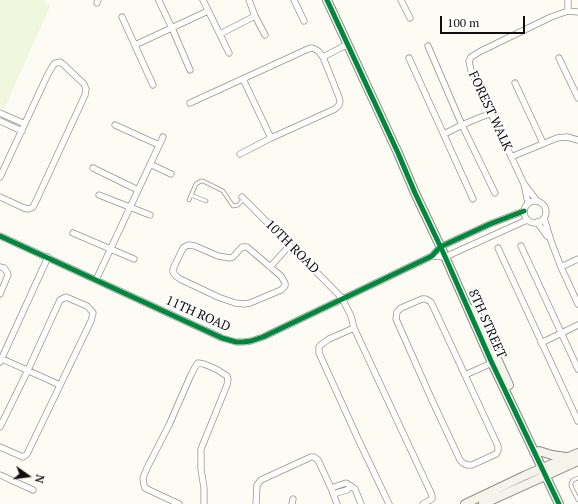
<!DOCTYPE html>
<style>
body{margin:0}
#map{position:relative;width:578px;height:504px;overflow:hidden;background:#fcfbf4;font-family:"PT Serif",serif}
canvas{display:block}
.north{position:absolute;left:8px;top:456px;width:40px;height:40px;-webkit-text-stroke:3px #fff;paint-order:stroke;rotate:104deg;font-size:11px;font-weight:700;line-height:16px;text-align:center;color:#0f0f0f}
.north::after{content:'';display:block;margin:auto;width:14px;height:18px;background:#0f0f0f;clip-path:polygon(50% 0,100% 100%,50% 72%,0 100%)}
.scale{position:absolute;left:440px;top:16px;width:85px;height:18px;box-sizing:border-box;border:2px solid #0f0f0f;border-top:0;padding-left:5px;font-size:12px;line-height:14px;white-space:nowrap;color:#0f0f0f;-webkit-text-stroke:3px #fff;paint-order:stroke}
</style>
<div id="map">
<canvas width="578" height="504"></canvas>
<div class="north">N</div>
<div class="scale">100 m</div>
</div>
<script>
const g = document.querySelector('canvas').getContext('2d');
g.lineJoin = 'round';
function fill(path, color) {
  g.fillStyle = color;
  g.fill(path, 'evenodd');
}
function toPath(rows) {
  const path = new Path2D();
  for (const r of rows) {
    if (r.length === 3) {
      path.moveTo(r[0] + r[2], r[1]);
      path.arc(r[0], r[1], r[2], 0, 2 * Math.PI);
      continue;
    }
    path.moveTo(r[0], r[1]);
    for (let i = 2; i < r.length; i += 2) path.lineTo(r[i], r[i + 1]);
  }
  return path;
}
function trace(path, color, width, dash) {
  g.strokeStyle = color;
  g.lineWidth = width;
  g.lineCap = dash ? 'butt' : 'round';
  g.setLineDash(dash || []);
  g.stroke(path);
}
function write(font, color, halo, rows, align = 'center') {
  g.font = font + ' "PT Serif",serif';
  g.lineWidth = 4;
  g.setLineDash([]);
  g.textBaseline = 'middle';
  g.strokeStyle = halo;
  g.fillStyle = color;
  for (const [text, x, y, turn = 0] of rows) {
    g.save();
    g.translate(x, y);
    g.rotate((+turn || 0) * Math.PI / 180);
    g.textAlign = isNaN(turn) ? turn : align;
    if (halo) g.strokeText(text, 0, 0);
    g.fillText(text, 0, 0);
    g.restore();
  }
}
const pitch = toPath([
 [0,0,44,0,50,6,4,109,0,107]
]);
const lane = toPath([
 [191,195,206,201],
 [189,200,196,184,201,181,203,181,223,191,233,206,238,205,244,199],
 [578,478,573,480,571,483,571,486,578,500]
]);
const street = toPath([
 [203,0,229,53],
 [249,0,255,16,265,35],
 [294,0,304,21],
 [401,0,410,18],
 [159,1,172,28,190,70],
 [97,3,98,0],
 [568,11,568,0],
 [122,17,153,85],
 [220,34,255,16],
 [135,45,208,11],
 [428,46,462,125,495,193],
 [323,57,348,44],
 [409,58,473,199],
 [559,58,578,98],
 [243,79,271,138],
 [515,83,543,143],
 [190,103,308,49,312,48,315,49,318,51,323,57,339,97,340,101,339,105,335,109,271,138,240,154],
 [0,113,25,124],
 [0,121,22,131],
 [115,125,159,145],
 [444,134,462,125,481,117,490,114],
 [511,157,557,138,567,137,578,140],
 [150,164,171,174],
 [93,168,138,190],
 [0,177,48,74,54,64,56,63,60,62,63,64,84,84,86,89,85,95,37,199,33,207,31,208,28,209,24,208,0,197],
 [524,184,537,201],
 [99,195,150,215],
 [242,197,342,298,351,316,354,328,431,493,432,496,432,499,423,504],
 [535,212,11],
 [528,203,524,184,471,71,469,61,471,57,481,51,551,17,568,11,578,12],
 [544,218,551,241,561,267,578,304],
 [537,222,547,236],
 [73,233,134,259],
 [0,236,222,338,236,342,243,342,251,341,263,337,432,256,440,247,490,224,524,211],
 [189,245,195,246,218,256,230,258,233,257,242,247,247,247,281,276,285,283,285,286,281,290,250,303,244,304,235,303,218,297,180,279,176,276,173,272,173,269,183,248,186,246,189,245],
 [521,246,578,369],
 [498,248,578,421],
 [432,256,445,257,527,220],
 [0,267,4,268,7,272,8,275,0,294],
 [270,267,290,245],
 [561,267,578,259],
 [96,280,163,137],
 [422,299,426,299,431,302,498,446,498,451,496,454,472,465,467,465,463,463,460,460,431,398,396,319,397,312,401,308,422,299],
 [354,328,329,339,322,344,319,347,319,353,359,441,389,504],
 [541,343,578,325],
 [0,358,60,385],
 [0,362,48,257],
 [465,375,494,362],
 [0,427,28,370,60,300,66,297,87,306,91,310,93,313,91,321,27,454,23,457,0,447],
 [0,475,33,490],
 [331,488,346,483,351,486,355,489,361,504],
 [333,494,347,490,351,486],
 [179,504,149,490,145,488,144,485,143,478,147,468,169,425,190,377,195,367,198,363,204,364,216,369,227,376,228,379,227,385,201,449,201,469,204,488,204,504],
 [256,504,257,485,261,480,311,457,314,457,318,460,331,488,337,504],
 [292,504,293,499]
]);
const secondary = toPath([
 [327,0,398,153,415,193,443,252,492,363,559,504],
 [474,308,509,385],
 [539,451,552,455,566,457],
 [465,504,526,475,578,453],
 [483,504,578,461]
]);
const cycleway = toPath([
 [327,0,398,153,415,193,443,252,492,363,559,504],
 [0,236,222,338,236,342,243,342,251,341,263,337,432,256,440,247,490,224,524,211]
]);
const streetNames = [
 ["FOREST WALK",490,111,65],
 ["10TH ROAD",292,247,45],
 ["11TH ROAD",198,314,24],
 ["8TH STREET",487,324,66]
];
fill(pitch, '#eff7dc');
trace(lane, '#969592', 4.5);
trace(street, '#969592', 7);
trace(secondary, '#8c8c89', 10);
trace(lane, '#fffefd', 3);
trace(street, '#fffefd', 5.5);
trace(secondary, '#f5f4eb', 8);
trace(cycleway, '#00873e', 5);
write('13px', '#0f0f0f', '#fff', streetNames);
</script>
